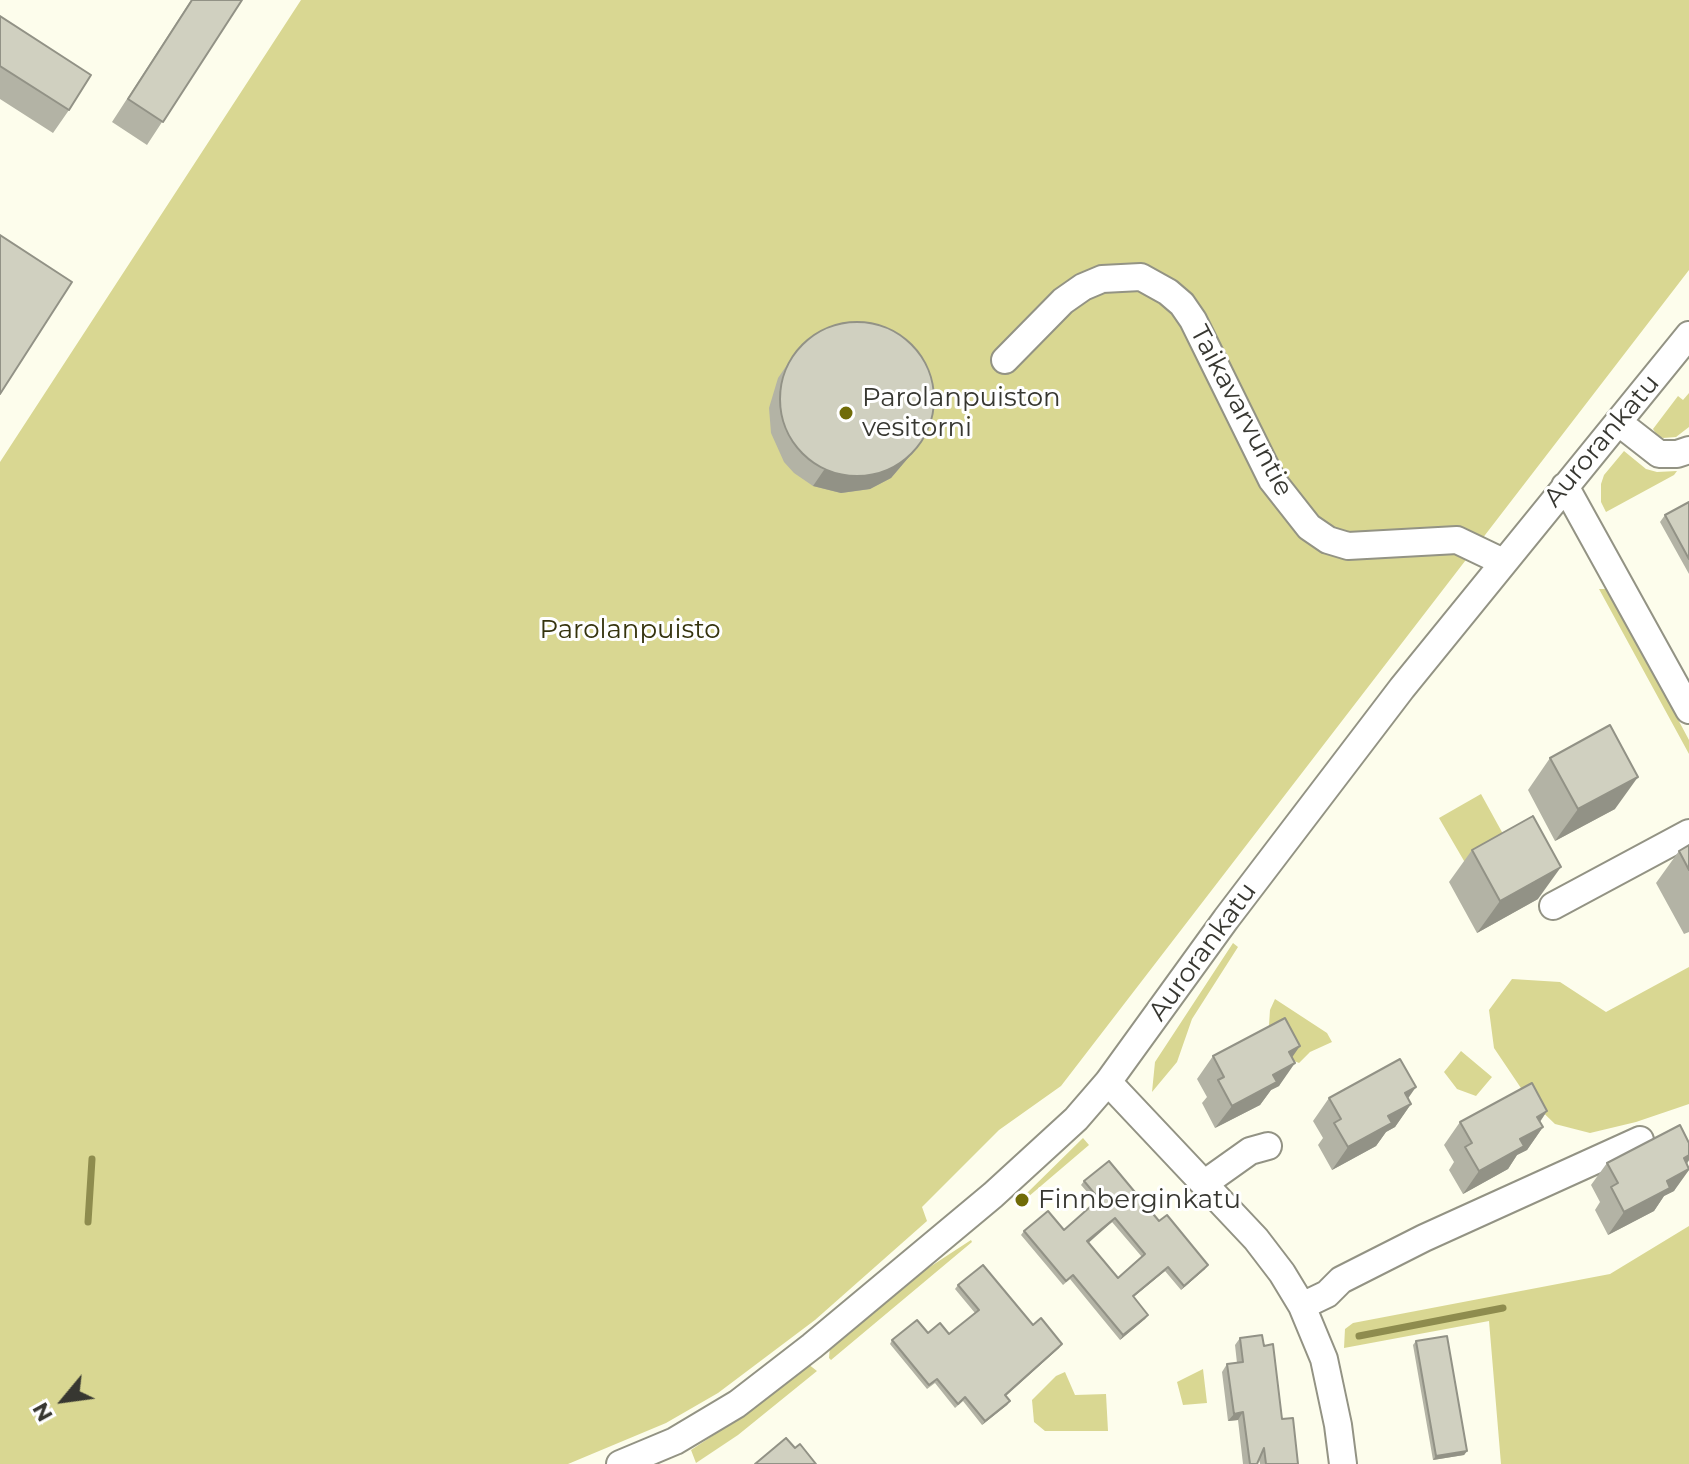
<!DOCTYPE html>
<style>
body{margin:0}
#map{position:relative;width:1689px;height:1464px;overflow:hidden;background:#fdfdec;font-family:Montserrat,sans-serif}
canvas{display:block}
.north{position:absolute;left:24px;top:1360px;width:80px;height:80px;-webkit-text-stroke:6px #fff;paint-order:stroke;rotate:241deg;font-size:22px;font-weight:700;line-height:32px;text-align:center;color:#373731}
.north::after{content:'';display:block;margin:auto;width:28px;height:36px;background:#373731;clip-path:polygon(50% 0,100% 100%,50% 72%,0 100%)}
</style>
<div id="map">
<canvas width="1689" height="1464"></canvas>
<div class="north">N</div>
</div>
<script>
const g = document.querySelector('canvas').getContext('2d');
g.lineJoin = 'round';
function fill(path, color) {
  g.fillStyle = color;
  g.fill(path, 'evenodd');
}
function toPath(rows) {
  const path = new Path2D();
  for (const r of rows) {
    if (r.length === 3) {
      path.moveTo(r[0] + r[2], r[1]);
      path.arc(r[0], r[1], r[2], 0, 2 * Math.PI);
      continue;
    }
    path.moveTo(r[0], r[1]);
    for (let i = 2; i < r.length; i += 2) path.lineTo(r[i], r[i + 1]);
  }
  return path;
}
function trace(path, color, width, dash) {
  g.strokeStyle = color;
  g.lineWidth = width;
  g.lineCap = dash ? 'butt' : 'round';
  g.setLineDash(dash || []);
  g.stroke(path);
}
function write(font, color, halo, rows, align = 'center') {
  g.font = font + ' Montserrat,sans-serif';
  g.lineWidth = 6;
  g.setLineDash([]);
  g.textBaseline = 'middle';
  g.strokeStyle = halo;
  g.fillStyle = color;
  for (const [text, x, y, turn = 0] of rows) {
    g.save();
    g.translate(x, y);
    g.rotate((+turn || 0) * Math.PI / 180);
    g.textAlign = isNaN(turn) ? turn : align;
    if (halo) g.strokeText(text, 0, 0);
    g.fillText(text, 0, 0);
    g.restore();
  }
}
const green = toPath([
 [301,0,1689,0,1689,270,1061,1086,999,1130,922,1207,927,1221,815,1320,718,1393,666,1423,568,1464,0,1464,0,462],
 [1689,393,1689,427,1676,437,1663,438,1657,435,1653,429,1678,396,1683,400],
 [1624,451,1646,469,1657,472,1677,471,1674,475,1606,512,1601,502,1601,484,1604,475],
 [1599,589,1608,589,1689,740,1689,754],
 [1481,794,1508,843,1467,866,1439,818],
 [1233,943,1238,947,1192,1019,1177,1062,1152,1092,1155,1062],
 [1689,967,1689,1104,1636,1122,1590,1133,1555,1124,1527,1097,1494,1048,1489,1010,1512,979,1560,982,1606,1012],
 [1275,999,1327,1033,1332,1042,1310,1052,1299,1063,1292,1060,1269,1025,1270,1010],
 [1461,1051,1492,1077,1476,1096,1457,1089,1444,1072],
 [1083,1138,1089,1145,1028,1197,1026,1194],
 [1689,1226,1689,1464,1501,1464,1489,1321,1344,1348,1345,1329,1353,1323,1610,1274],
 [971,1240,972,1242,831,1360,829,1358,830,1346,919,1274],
 [808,1364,817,1371,738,1435,696,1463,691,1450,756,1407],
 [1203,1369,1207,1403,1183,1405,1177,1382],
 [1065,1372,1075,1395,1106,1394,1108,1431,1045,1431,1034,1422,1032,1400,1056,1376]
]);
const stream = toPath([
 [88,1222,92,1159],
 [1359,1336,1503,1308]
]);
const minor = toPath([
 [1005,360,1063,301,1083,287,1102,279,1141,277,1168,292,1182,304,1193,320,1272,480,1309,527,1328,540,1348,546,1457,540,1503,562],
 [1618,422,1659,454,1677,454,1689,450],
 [1565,486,1689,710],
 [1553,906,1689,833],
 [1108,1082,1256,1239,1282,1273,1302,1306,1324,1359,1338,1425,1343,1464],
 [1205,1183,1250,1151,1268,1146],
 [1302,1306,1327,1294,1341,1280,1424,1238,1640,1140],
 [620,1464,675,1441,737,1404,812,1346,993,1195,1076,1119,1108,1082,1226,919,1402,688,1689,335]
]);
const wall = toPath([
 [191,0,242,0,147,145,112,122],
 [0,16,69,110,53,133,0,99],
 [789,362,914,451,891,478,870,489,841,493,813,486,794,473,784,462,771,433,769,408,778,378],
 [1689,502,1689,574,1660,522,1665,515],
 [1550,758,1615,809,1555,841,1528,790],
 [1689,845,1689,932,1684,934,1656,883,1679,851],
 [1472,850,1538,899,1477,933,1449,882],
 [1213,1056,1292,1057,1279,1086,1271,1090,1260,1105,1215,1128,1202,1103,1207,1097,1197,1079],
 [1329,1098,1408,1098,1411,1104,1395,1127,1386,1132,1376,1146,1332,1170,1318,1145,1323,1138,1313,1121],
 [1547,1111,1540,1122,1543,1127,1527,1150,1517,1155,1508,1169,1463,1194,1449,1170,1454,1162,1444,1145,1460,1122],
 [1689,1143,1689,1160,1674,1191,1664,1196,1654,1211,1608,1235,1595,1210,1600,1202,1591,1185,1607,1163],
 [1084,1181,1159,1221,1205,1269,1181,1290,1165,1271,1133,1297,1148,1315,1145,1319,1120,1340,1070,1279,1063,1285,1021,1235,1024,1231,1064,1230,1096,1202,1081,1185],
 [1112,1222,1142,1257,1118,1278,1088,1242],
 [958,1285,1033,1325,1059,1348,1006,1396,1010,1401,1007,1405,982,1425,963,1401,955,1408,935,1383,927,1389,890,1344,892,1340,928,1333,949,1334,975,1313,955,1289],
 [1240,1338,1264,1346,1282,1419,1298,1464,1260,1464,1259,1459,1257,1464,1243,1464,1238,1420,1228,1421,1222,1372,1227,1364,1237,1363,1235,1345],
 [1416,1341,1467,1451,1464,1455,1433,1460,1413,1345]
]);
const shadedWall = toPath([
 [925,435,914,451,891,478,870,489,841,493,813,486,824,470],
 [1638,777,1615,809,1555,841,1578,809],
 [1561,867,1538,899,1477,933,1500,901],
 [1300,1046,1284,1069,1289,1052],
 [1295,1063,1279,1086,1271,1090,1260,1105,1215,1128,1232,1106,1273,1075],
 [1416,1087,1400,1110,1405,1093],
 [1411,1104,1395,1127,1386,1132,1376,1146,1332,1170,1348,1147,1388,1116],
 [1547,1111,1532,1133,1543,1127,1527,1150,1517,1155,1508,1169,1463,1194,1479,1171,1537,1117],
 [1689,1155,1689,1160,1679,1174,1689,1170,1674,1191,1664,1196,1654,1211,1608,1235,1624,1212,1684,1158],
 [1115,1218,1112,1222,1085,1246,1087,1241],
 [1208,1265,1205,1269,1181,1290,1184,1286],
 [1168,1267,1165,1271,1130,1300,1133,1296],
 [1148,1315,1145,1319,1120,1340,1123,1335],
 [1062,1344,1059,1348,1002,1399,1005,1395],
 [1010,1401,1007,1405,982,1425,985,1421],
 [1243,1412,1238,1420,1228,1421,1234,1414],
 [1467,1451,1464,1455,1433,1460,1436,1456]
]);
const building = toPath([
 [192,0,242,0,163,122,128,99,192,0],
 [0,16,91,75,69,110,0,66,0,16],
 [0,235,72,282,0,394,0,235],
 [857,399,77],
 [1689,502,1689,559,1665,515,1689,502],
 [1610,725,1638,777,1578,809,1550,758,1610,725],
 [1533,816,1561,867,1500,901,1472,850,1533,816],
 [1689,845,1689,870,1679,851,1689,845],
 [1285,1018,1300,1046,1289,1052,1295,1063,1273,1075,1277,1082,1232,1106,1218,1080,1224,1077,1213,1056,1285,1018],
 [1400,1059,1416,1087,1405,1093,1411,1104,1388,1116,1392,1123,1348,1147,1334,1123,1341,1119,1329,1098,1400,1059],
 [1532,1083,1547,1111,1537,1117,1543,1127,1520,1139,1524,1146,1479,1171,1465,1147,1472,1143,1460,1122,1532,1083],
 [1680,1125,1689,1143,1689,1155,1684,1158,1689,1169,1667,1181,1670,1188,1624,1212,1611,1187,1618,1183,1607,1163,1680,1125],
 [1109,1161,1159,1221,1167,1215,1208,1265,1184,1286,1168,1267,1133,1296,1148,1315,1123,1335,1073,1275,1066,1281,1024,1231,1048,1211,1064,1230,1099,1199,1084,1181,1109,1161],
 [1115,1218,1145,1254,1118,1278,1087,1241,1115,1218],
 [983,1265,1033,1325,1041,1318,1062,1344,1005,1395,1010,1401,985,1421,965,1397,958,1404,937,1379,929,1385,892,1340,917,1320,928,1333,940,1323,949,1334,979,1310,958,1285,983,1265],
 [1262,1335,1264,1346,1273,1344,1282,1419,1293,1418,1298,1464,1266,1464,1264,1448,1257,1464,1250,1464,1243,1412,1234,1414,1227,1364,1243,1362,1240,1338,1262,1335],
 [1447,1336,1467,1451,1436,1456,1416,1341,1447,1336],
 [786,1438,795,1448,800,1444,816,1464,755,1464,786,1438]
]);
const markers = [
 [846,413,8,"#706b07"],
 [1022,1200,8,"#706b07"]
];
const poiNames = [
 ["Parolanpuiston",862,398],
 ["vesitorni",862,428],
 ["Finnberginkatu",1038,1200]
];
const streetNames = [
 ["Taikavarvuntie",1241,411,62],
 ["Aurorankatu",1602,441,-50],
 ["Aurorankatu",1203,952,-54]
];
const parkNames = [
 ["Parolanpuisto",630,630]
];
fill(green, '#d9d792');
trace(stream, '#8e8c4e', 7);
trace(minor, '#939384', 30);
trace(minor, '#fff', 26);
fill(wall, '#b3b3a5');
fill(shadedWall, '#929286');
fill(building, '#d0d0c0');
trace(building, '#929286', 2);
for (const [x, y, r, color] of markers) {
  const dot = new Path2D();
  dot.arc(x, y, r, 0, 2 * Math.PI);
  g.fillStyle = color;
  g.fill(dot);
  trace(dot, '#fff', 3);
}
write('26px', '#373731', '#fff', poiNames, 'left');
write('26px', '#373731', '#fff', streetNames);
write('26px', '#36340e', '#fff', parkNames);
</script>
